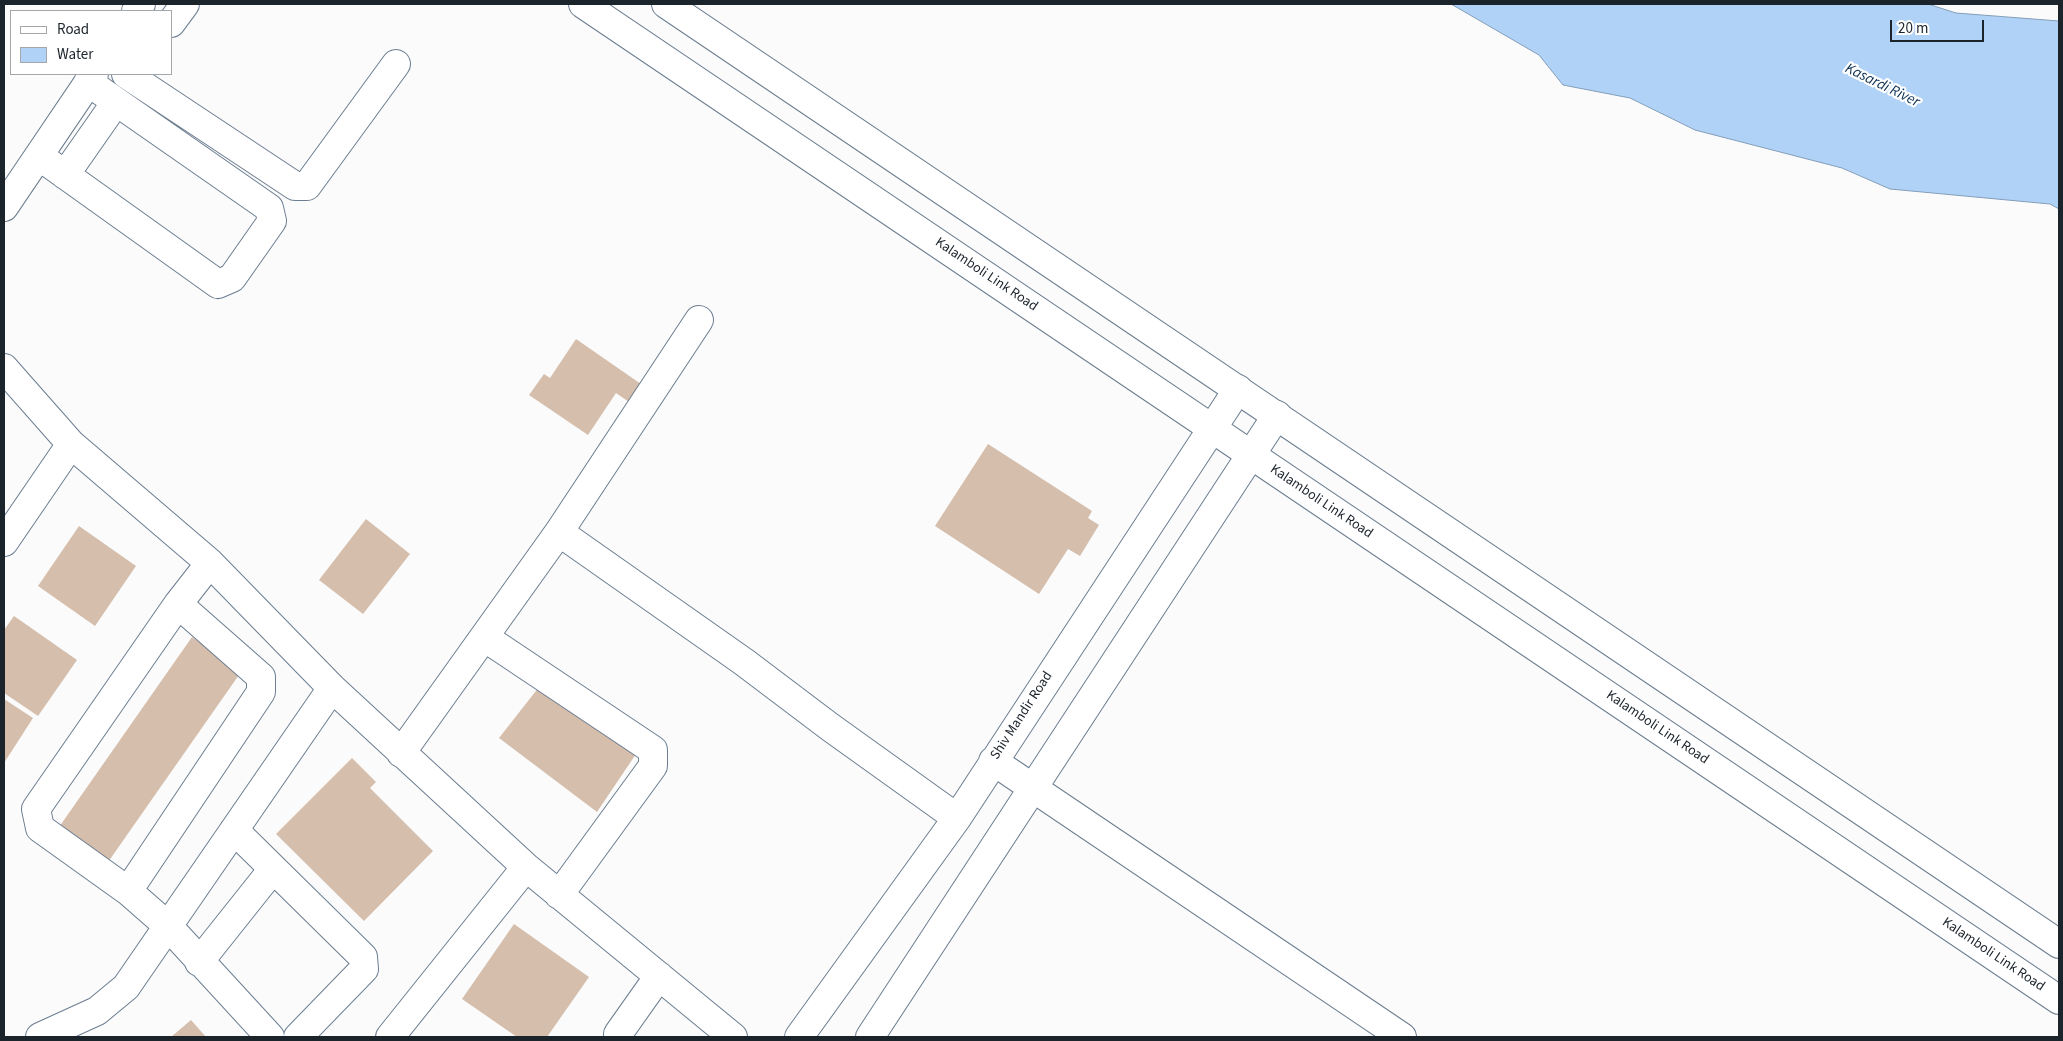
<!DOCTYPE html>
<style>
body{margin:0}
#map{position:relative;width:2063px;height:1041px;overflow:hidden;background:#fbfbfb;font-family:"Source Sans 3",sans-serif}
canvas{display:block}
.frame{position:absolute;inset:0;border:5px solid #1b232b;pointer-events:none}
.legend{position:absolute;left:10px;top:10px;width:162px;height:65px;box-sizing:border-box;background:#fff;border:1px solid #a4a7aa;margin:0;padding:6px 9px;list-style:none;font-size:15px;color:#1b232b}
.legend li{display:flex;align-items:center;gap:10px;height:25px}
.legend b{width:25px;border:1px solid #a4a7aa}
.scale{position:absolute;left:1890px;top:20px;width:94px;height:22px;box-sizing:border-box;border:2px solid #1b232b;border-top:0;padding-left:6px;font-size:15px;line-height:18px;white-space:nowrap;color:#1b232b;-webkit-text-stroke:4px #fff;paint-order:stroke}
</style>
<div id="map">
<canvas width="2063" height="1041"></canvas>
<div class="frame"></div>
<ul class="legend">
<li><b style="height:6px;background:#fff"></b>Road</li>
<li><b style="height:14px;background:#b0d2f6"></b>Water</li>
</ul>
<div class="scale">20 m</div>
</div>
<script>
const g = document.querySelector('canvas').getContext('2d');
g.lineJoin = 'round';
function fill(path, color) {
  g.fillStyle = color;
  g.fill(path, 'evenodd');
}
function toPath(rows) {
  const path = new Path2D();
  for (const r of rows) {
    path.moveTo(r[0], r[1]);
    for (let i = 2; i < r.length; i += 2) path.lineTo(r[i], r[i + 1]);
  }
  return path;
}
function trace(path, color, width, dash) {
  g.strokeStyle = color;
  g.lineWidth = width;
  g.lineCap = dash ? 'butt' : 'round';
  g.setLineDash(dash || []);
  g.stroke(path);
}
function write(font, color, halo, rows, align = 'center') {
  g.font = font + ' "Source Sans 3",sans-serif';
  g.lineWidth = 4.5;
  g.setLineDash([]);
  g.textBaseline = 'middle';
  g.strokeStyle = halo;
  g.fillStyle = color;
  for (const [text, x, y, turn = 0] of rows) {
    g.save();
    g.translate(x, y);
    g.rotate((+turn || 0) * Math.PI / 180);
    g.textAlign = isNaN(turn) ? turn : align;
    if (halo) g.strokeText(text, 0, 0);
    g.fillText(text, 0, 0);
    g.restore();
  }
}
const water = toPath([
 [1451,4,1928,4,1956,13,2059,21,2059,209,2050,204,1890,189,1842,168,1695,130,1630,98,1563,85,1539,55,1451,4]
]);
const building = toPath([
 [576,339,641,384,629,402,616,393,588,435,529,395,544,374,550,378],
 [988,444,1092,511,1088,518,1099,525,1080,556,1068,549,1039,594,935,526],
 [366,519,410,554,363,614,319,580],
 [79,526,136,566,95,626,38,586],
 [14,616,77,660,38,716,4,693,4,630],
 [192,637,241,672,106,865,57,830],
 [539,687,636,754,597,812,499,738],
 [4,699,33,718,4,763],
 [352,758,376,782,370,788,433,851,364,921,276,834],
 [514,924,589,977,547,1037,517,1037,462,999],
 [191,1020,206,1037,171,1037]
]);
const minor = toPath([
 [136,11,141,4],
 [171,23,185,4],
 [126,74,295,186,307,186,396,64],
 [39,156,218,284,232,278,272,221,269,208,88,82],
 [65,175,116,102],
 [4,207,94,74],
 [4,368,71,444,210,563,332,688,526,867,733,1037],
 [559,532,744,662,830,727,957,818],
 [4,542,71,444],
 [178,604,261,677,261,692,128,891,40,828,36,809,178,604,210,563],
 [484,637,653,750,653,766,559,895],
 [401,753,559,532,699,320],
 [993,761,1402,1037],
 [234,830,363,957,364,969,298,1037],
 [128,891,168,926,270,1037],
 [199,962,273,869],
 [618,1034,659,976],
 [40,1037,97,1011,126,987,332,688],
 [390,1037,526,867],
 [799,1037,957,818,1238,389],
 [870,1037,1277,415]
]);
const major = toPath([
 [583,4,2059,1000],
 [666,4,2059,944]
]);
const streetNames = [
 ["Kalamboli Link Road",986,275,34],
 ["Kalamboli Link Road",1321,502,34],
 ["Shiv Mandir Road",1022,716,-57],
 ["Kalamboli Link Road",1657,728,34],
 ["Kalamboli Link Road",1993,955,34]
];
const waterNames = [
 ["Kasardi River",1882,86,26]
];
fill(water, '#b0d2f6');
trace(water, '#839eb9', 1);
fill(building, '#d5beac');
trace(minor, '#6b7d90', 30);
trace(major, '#6b7d90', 30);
trace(minor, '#fff', 28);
trace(major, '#fff', 28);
write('14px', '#1b232b', '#fff', streetNames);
write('italic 15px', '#092e50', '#fff', waterNames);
</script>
